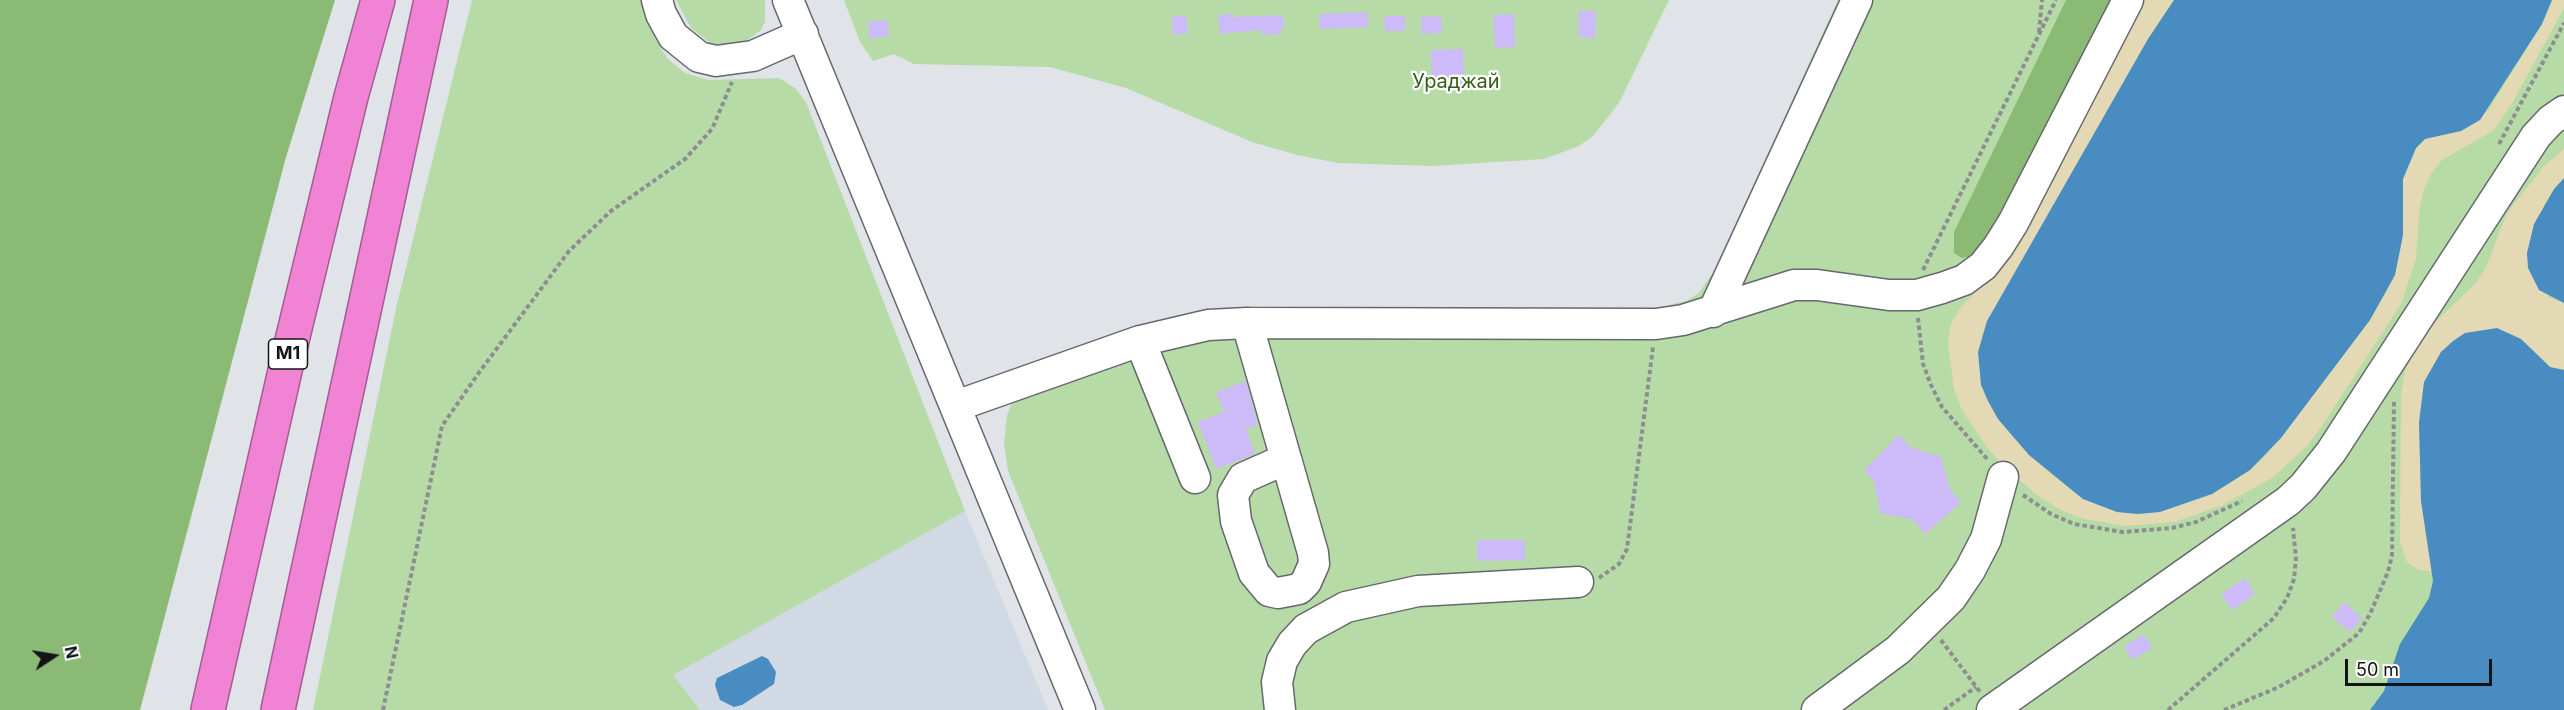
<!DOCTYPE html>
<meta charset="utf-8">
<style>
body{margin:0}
#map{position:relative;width:2564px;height:710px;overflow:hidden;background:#e0e3e8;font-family:Inter,sans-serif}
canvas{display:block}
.north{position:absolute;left:24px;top:626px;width:60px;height:60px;-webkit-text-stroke:4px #fff;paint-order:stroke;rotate:78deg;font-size:16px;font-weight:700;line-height:24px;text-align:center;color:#131416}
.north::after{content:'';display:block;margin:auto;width:21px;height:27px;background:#131416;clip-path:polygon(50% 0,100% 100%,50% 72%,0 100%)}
.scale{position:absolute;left:2345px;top:659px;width:147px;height:27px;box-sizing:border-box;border:3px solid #131416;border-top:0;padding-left:8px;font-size:18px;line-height:21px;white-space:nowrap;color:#131416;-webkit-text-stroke:4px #fff;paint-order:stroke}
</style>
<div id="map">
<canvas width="2564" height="710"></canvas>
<div class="north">N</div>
<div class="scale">50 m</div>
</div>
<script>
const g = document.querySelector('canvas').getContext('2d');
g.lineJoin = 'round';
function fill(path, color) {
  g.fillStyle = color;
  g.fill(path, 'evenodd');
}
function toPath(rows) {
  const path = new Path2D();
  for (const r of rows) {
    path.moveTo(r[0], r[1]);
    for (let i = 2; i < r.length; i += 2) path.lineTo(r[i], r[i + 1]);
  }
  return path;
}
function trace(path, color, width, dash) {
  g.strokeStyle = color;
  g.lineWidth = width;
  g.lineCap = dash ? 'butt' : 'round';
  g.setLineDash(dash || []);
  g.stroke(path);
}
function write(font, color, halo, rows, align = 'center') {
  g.font = font + ' Inter,sans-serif';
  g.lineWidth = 4.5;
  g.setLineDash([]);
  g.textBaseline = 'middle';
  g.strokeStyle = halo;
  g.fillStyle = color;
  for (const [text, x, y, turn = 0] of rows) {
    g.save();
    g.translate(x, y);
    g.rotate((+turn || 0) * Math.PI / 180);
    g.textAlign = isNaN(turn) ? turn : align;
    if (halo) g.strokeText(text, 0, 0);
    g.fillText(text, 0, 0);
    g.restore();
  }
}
const built = toPath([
 [965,511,1048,710,700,710,672,675]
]);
const green = toPath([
 [472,0,643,0,655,39,668,59,685,73,708,80,779,78,795,88,806,102,965,511,673,675,700,710,313,710,397,304],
 [676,0,765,0,765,22,761,30,744,43,722,46,710,43,691,28],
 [844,0,1669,0,1619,103,1593,136,1579,146,1544,159,1432,166,1338,163,1297,155,1252,142,1126,88,1050,67,914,64,894,54,873,61,860,42],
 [1838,0,2564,0,2564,710,1105,710,1008,471,1004,443,1007,415,1016,394,1044,361,1063,351,1152,322,1192,314,1652,309,1686,301,1699,293,1716,268]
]);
const forest = toPath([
 [0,0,335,0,286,157,140,710,0,710],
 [2066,0,2119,0,2007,212,1972,256,1962,258,1954,253,1954,232]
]);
const sand = toPath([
 [2143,0,2174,0,2148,39,1982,335,1981,385,1998,419,2029,455,2066,486,2083,499,2117,512,2212,494,2250,470,2265,457,2383,298,2395,275,2403,235,2403,179,2416,148,2425,139,2435,135,2461,131,2488,111,2542,24,2552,0,2564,0,2564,8,2514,100,2494,130,2442,160,2431,174,2423,192,2419,213,2416,259,2401,304,2322,426,2307,446,2272,478,2221,506,2174,522,2124,526,2080,518,2059,509,2037,495,2009,471,1988,449,1962,410,1954,389,1948,344,1951,324,1960,308,1984,284],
 [2564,149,2564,178,2544,205,2548,297,2564,303,2564,370,2550,367,2532,349,2419,422,2421,501,2432,571,2419,570,2407,562,2400,542,2401,394,2405,372,2413,350,2427,330,2476,283,2486,267,2507,213,2544,166]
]);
const water = toPath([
 [2174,0,2552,0,2542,24,2480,120,2461,131,2425,139,2416,148,2403,179,2403,235,2395,275,2370,320,2281,438,2250,470,2212,494,2160,512,2138,514,2117,512,2083,499,2029,455,1998,419,1988,401,1981,385,1978,352,1987,321,2148,39],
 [2564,178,2564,303,2539,290,2528,268,2527,253,2534,224,2554,189],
 [2497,328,2521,339,2550,367,2564,370,2564,710,2370,710,2384,691,2400,644,2429,598,2433,581,2421,501,2419,422,2424,382,2441,352,2453,341,2465,333],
 [762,656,768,659,776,672,774,684,742,705,734,707,720,700,715,685,717,678]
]);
const building = toPath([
 [1579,11,1596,11,1595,38,1578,37],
 [1367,12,1368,27,1320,29,1319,14],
 [1233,13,1233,17,1283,15,1284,28,1281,28,1281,34,1262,35,1262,30,1220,34,1218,15],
 [1514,14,1515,47,1495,48,1493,15],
 [1186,15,1188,33,1173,35,1171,17],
 [1384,16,1405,16,1405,31,1385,31],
 [1441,16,1442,33,1421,34,1421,17],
 [887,20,889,36,870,39,868,22],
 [1463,49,1464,86,1432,87,1431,50],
 [1246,381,1258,425,1246,429,1255,454,1216,469,1198,422,1224,412,1216,392],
 [1899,435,1912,448,1941,457,1950,490,1961,502,1925,534,1913,520,1880,513,1874,481,1864,470],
 [1477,540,1525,540,1525,560,1477,561],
 [2245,578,2255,594,2232,610,2221,594],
 [2344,602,2362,618,2350,632,2332,617],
 [2144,634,2152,648,2132,660,2124,646]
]);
const path = toPath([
 [2039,32,2042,0],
 [2499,144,2564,23],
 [1923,270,2056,0],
 [1918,318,1923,364,1931,385,1942,407,1988,460],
 [2023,495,2051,514,2074,524,2123,532,2172,528,2196,522,2242,501],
 [1599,578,1619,564,1627,549,1653,347],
 [1941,640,1980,692],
 [383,710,442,426,478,374,569,251,611,211,685,159,712,129,732,82],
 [1944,710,1976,687],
 [2168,710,2274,618,2287,598,2294,579,2296,559,2293,528],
 [2224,710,2279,687,2324,661,2359,633,2370,614,2388,572,2392,555,2394,401]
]);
const minor = toPath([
 [657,0,661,14,673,36,699,57,716,61,753,56,803,34],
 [788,0,1080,710],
 [1713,312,1857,0],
 [1247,323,1313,553,1314,564,1306,582,1299,589,1278,593,1269,591,1254,573,1236,521,1233,495,1243,478,1286,459],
 [1140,341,1195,478],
 [956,406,1140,341,1208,325,1247,323,1656,324,1683,320,1794,285,1817,285,1889,295,1917,295,1942,288,1964,280,1983,266,1998,247,2013,223,2128,0],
 [1280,710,1277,682,1282,661,1292,644,1306,629,1346,607,1418,591,1578,582],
 [1817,710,1898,650,1951,598,1970,570,1986,539,2003,477],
 [1992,710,2288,501,2303,487,2331,452,2536,136,2551,120,2564,111]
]);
const highway = toPath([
 [208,710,289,353,351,97,378,0],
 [278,710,431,0]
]);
const shields = [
 [288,354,39]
];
const shieldNames = [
 ["М1",288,354]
];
const parkNames = [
 ["Ураджай",1456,82]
];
fill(built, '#d1d9e4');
fill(green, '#b7dba6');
fill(forest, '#8bba75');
fill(sand, '#e3dab5');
fill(water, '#498cc2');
fill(building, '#ccbbf8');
trace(minor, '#65686c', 33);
trace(highway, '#a35c92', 36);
trace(path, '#8c8e92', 4, [4.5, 3]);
trace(minor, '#fff', 30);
trace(highway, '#f083d4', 33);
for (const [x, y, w] of shields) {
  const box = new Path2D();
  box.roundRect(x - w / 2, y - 15, w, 30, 4.5);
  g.fillStyle = '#fff';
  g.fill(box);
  trace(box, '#131416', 1.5);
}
write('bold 18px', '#131416', null, shieldNames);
write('20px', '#325d17', '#fff', parkNames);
</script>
